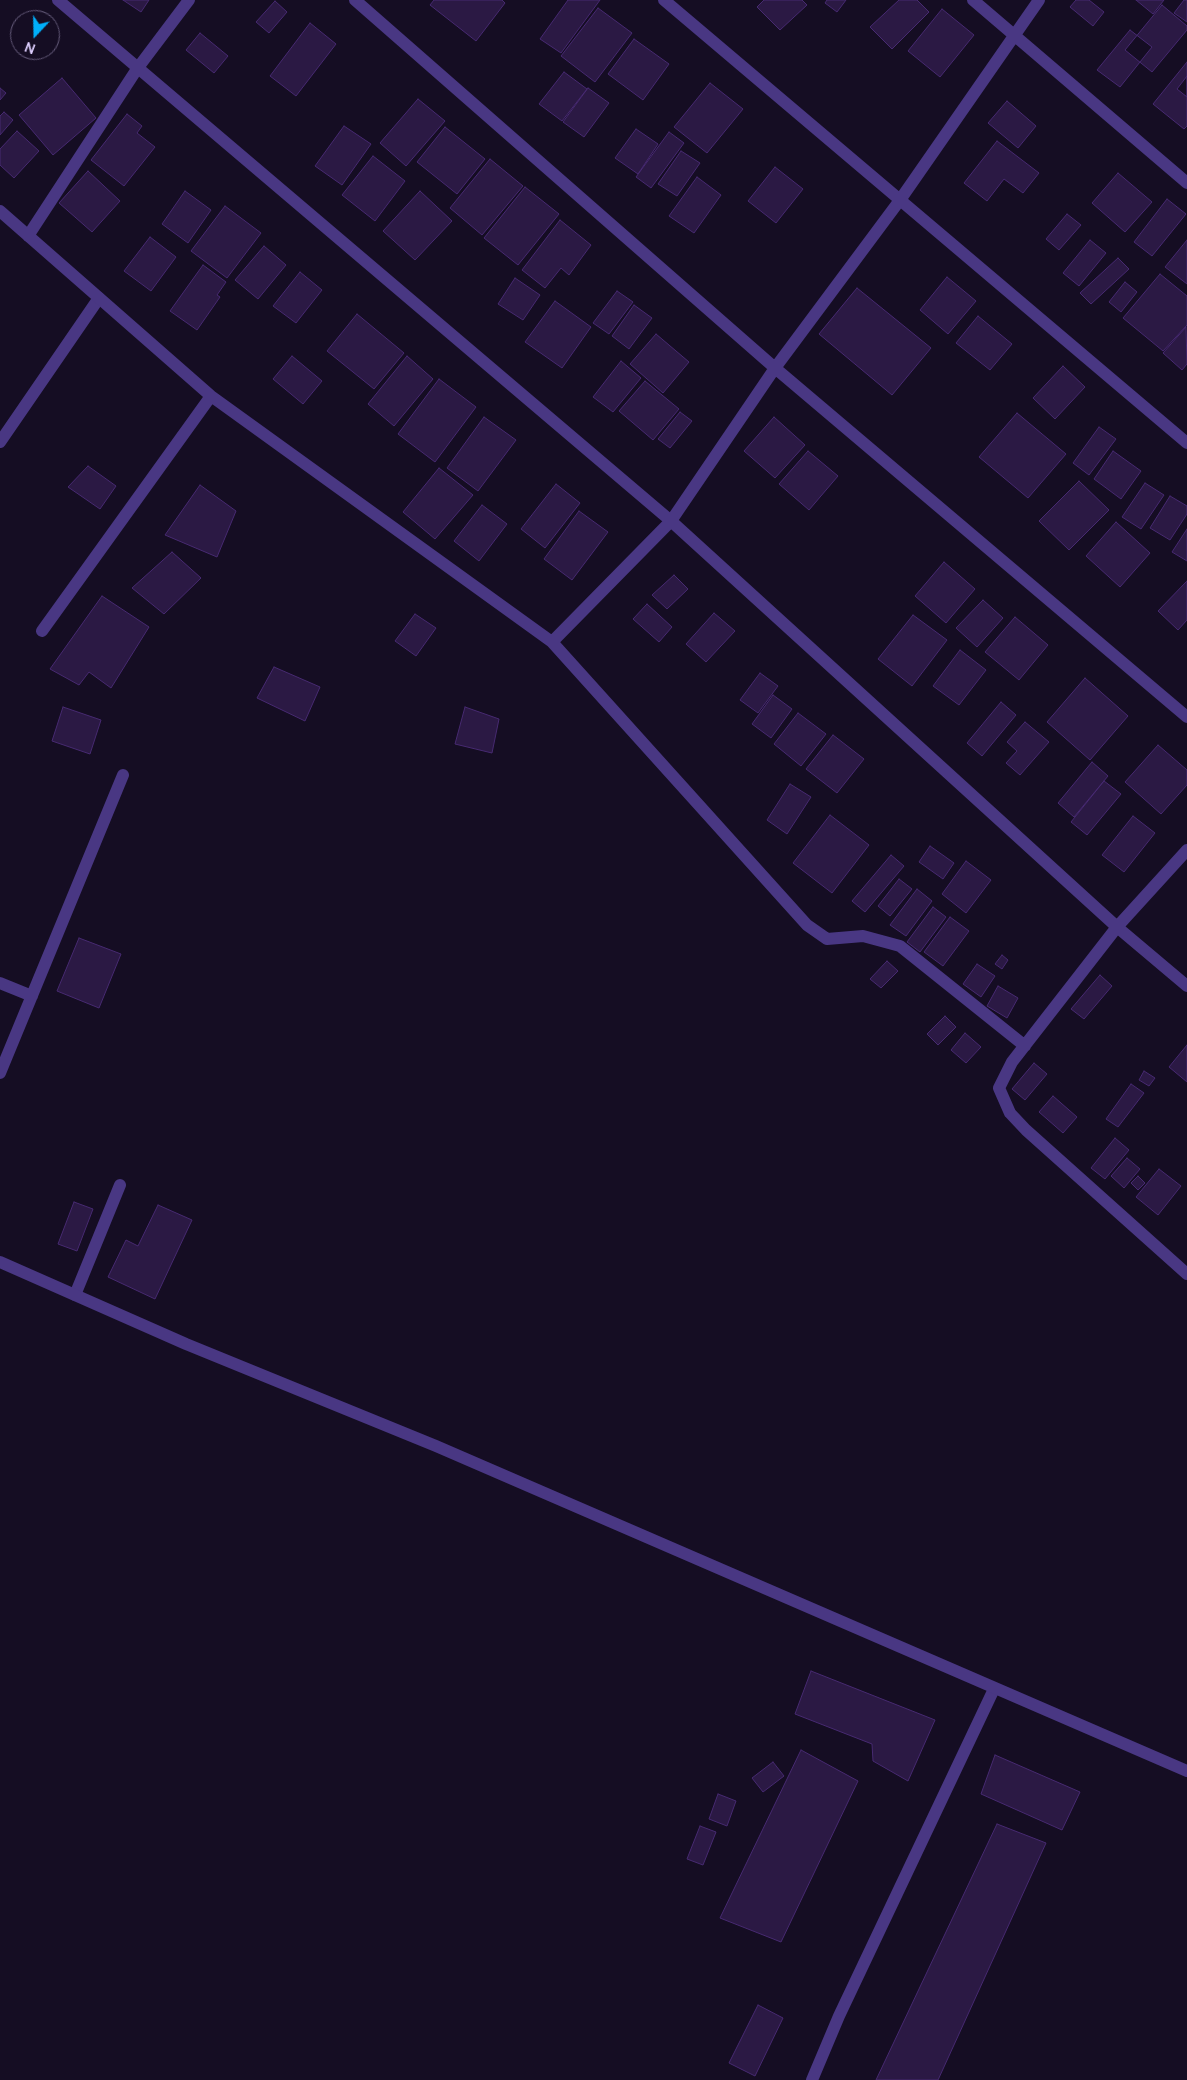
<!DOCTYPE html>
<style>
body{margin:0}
#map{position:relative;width:1187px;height:2080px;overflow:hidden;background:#150d23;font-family:Manrope,sans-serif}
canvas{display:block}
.north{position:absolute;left:10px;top:10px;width:50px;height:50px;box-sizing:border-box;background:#150d23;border:1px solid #655b7b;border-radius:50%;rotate:201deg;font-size:14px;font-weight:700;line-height:20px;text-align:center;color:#decfff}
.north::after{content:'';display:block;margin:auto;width:18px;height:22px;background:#00affa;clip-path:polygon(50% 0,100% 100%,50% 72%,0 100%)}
</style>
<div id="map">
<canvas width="1187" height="2080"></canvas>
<div class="north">N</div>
</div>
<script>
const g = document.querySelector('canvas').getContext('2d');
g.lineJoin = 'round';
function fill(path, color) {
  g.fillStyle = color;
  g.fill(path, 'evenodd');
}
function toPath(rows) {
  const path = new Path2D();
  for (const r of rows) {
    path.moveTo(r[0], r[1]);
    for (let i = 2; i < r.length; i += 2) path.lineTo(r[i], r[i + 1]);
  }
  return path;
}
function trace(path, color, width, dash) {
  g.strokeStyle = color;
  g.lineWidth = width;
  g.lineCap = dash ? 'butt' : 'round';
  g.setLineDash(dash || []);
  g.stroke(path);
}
const building = toPath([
 [123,0,149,0,141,12,123,0],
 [434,0,502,0,505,3,476,41,430,5,434,0],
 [568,0,600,0,561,53,540,39,568,0],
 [764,0,802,0,807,5,780,30,757,7,764,0],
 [827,0,846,0,837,12,825,3,827,0],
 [899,0,917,0,929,12,892,49,870,27,899,0],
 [1076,0,1089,0,1104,12,1093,26,1070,7,1076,0],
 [1136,0,1164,0,1153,14,1136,0],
 [1184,0,1187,0,1187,22,1174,13,1184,0],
 [275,1,287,12,269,33,256,22,275,1],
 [1162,5,1187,26,1187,30,1152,72,1125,50,1162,5],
 [598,8,632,33,595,82,561,56,598,8],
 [942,9,974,35,940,77,908,51,942,9],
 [310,23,336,44,296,96,270,76,310,23],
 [1130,30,1152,47,1120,87,1097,70,1130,30],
 [200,33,228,56,214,73,186,50,200,33],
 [634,39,669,64,643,100,608,74,634,39],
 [1187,62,1187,126,1184,129,1153,104,1187,62],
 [564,72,587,89,562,121,539,104,564,72],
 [1187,76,1187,97,1177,89,1187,76],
 [62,78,96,118,53,155,19,115,62,78],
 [710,83,743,109,707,153,674,127,710,83],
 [0,88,6,93,0,100,0,88],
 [588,88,609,103,584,137,563,122,588,88],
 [418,99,445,121,406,166,380,143,418,99],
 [1007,101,1036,126,1018,148,988,123,1007,101],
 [4,112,13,120,0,135,0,116,4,112],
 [127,114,142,126,137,133,155,147,124,186,91,160,127,114],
 [344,126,371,144,342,185,315,166,344,126],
 [445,127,485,159,457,194,417,162,445,127],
 [636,129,658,144,638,174,615,158,636,129],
 [17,131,39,151,14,178,0,165,0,149,17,131],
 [669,132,684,143,651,188,636,177,669,132],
 [997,141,1039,173,1023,193,1004,179,987,201,964,183,997,141],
 [681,151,700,163,677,196,658,184,681,151],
 [373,156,405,181,375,221,342,195,373,156],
 [490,159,523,186,482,235,450,208,490,159],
 [775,167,803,189,776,223,748,201,775,167],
 [88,171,120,201,92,232,59,203,88,171],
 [1118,173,1152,202,1125,232,1092,203,1118,173],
 [697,177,721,195,694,233,669,216,697,177],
 [525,187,559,214,518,265,484,238,525,187],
 [185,191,211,210,188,243,162,224,185,191],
 [420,191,452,221,415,260,383,231,420,191],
 [1167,199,1186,214,1152,256,1134,242,1167,199],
 [225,206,261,233,227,278,191,251,225,206],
 [1067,214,1081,225,1059,250,1046,239,1067,214],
 [560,220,591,245,569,275,561,268,545,288,522,270,560,220],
 [150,237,176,257,151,291,124,271,150,237],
 [1090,240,1106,253,1079,286,1063,273,1090,240],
 [1187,240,1187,284,1165,267,1187,240],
 [264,246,286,265,258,299,235,280,264,246],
 [1118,258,1129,269,1091,304,1080,293,1118,258],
 [203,265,226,282,217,295,220,297,197,330,170,311,203,265],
 [300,272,322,290,296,323,273,306,300,272],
 [1160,274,1187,296,1187,325,1163,351,1123,318,1160,274],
 [947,277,976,301,948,334,920,310,947,277],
 [515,278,540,295,523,320,498,304,515,278],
 [1125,282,1137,292,1121,312,1109,302,1125,282],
 [857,288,931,348,892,395,819,334,857,288],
 [617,291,633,302,609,334,593,323,617,291],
 [555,301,591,327,562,368,525,342,555,301],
 [634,305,652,318,629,349,612,336,634,305],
 [357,314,404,353,374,389,327,351,357,314],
 [978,316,1012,344,990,370,956,343,978,316],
 [1186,327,1187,364,1182,370,1163,353,1186,327],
 [656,334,689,362,663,393,630,364,656,334],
 [292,356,322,381,303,404,273,379,292,356],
 [407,356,433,379,394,426,368,404,407,356],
 [621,361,641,378,613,412,593,397,621,361],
 [1063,366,1085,387,1055,419,1033,398,1063,366],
 [439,379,476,407,435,462,398,434,439,379],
 [645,381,679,409,653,440,619,411,645,381],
 [680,412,692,421,670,448,658,439,680,412],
 [1017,413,1066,454,1028,498,979,457,1017,413],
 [484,417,516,440,478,491,447,468,484,417],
 [774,417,805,445,775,478,744,451,774,417],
 [1099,427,1116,439,1089,475,1073,463,1099,427],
 [808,451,838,476,809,510,779,484,808,451],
 [1113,451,1141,471,1121,499,1094,479,1113,451],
 [88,466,116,486,100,509,68,487,88,466],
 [439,468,473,495,435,539,403,512,439,468],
 [1079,481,1109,510,1069,550,1039,521,1079,481],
 [1145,483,1164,495,1141,529,1122,517,1145,483],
 [556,484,580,503,545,548,521,529,556,484],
 [200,485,236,511,217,557,165,535,200,485],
 [1170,496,1187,506,1187,514,1170,540,1150,528,1170,496],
 [482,505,507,524,479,561,454,541,482,505],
 [579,511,608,532,572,580,544,559,579,511],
 [1116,522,1150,553,1120,587,1086,556,1116,522],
 [1187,529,1187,561,1172,552,1187,529],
 [172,552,201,578,164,614,132,588,172,552],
 [944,562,975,589,946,623,915,596,944,562],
 [674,575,688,589,667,609,652,595,674,575],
 [1187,581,1187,620,1178,630,1158,611,1187,581],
 [102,596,149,627,111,688,89,672,79,685,50,669,102,596],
 [983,600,1003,618,977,647,956,628,983,600],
 [647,604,672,627,659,642,633,619,647,604],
 [714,613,735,631,706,662,686,644,714,613],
 [415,614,436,628,416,656,395,641,415,614],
 [913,615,947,640,912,686,878,659,913,615],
 [1015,617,1048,645,1019,680,985,652,1015,617],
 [960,650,986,670,959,705,933,686,960,650],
 [274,667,320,687,305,721,257,698,274,667],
 [760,673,778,686,758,713,740,700,760,673],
 [1085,678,1128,716,1090,760,1047,722,1085,678],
 [773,695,792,709,771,738,752,724,773,695],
 [1001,702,1016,715,982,756,967,743,1001,702],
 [63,707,101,720,90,754,52,741,63,707],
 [465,707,499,719,492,753,455,744,465,707],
 [798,713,826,734,801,766,774,744,798,713],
 [1025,722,1049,742,1020,775,1006,763,1017,751,1007,742,1025,722],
 [833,735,864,759,837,793,806,769,833,735],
 [1158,745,1187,770,1187,785,1161,814,1125,782,1158,745],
 [1092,762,1108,776,1074,817,1058,803,1092,762],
 [1104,781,1121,794,1087,835,1071,822,1104,781],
 [790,784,811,797,787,834,767,820,790,784],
 [830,815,869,845,832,893,793,863,830,815],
 [1133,816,1155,833,1124,872,1102,855,1133,816],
 [930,846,954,863,943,879,919,862,930,846],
 [891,855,904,866,865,912,852,901,891,855],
 [966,861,991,880,966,913,942,894,966,861],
 [899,879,912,889,890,916,878,906,899,879],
 [917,889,932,901,906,936,890,925,917,889],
 [933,907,946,917,920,952,907,942,933,907],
 [950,917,969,931,943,966,924,952,950,917],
 [79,938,121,954,99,1008,57,991,79,938],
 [1002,955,1008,960,1002,969,995,964,1002,955],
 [887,961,898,971,881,988,870,979,887,961],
 [977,964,995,976,981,997,963,984,977,964],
 [1100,975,1112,986,1084,1019,1071,1009,1100,975],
 [998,986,1018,998,1007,1018,987,1006,998,986],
 [945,1016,956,1027,938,1045,927,1034,945,1016],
 [965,1033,981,1047,966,1063,951,1050,965,1033],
 [1187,1045,1187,1082,1169,1067,1187,1045],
 [1034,1063,1047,1074,1025,1100,1012,1089,1034,1063],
 [1144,1071,1155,1078,1149,1086,1139,1080,1144,1071],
 [1131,1084,1144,1093,1118,1127,1106,1119,1131,1084],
 [1053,1096,1077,1117,1063,1133,1039,1112,1053,1096],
 [1115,1138,1129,1150,1105,1179,1091,1168,1115,1138],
 [1127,1158,1140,1169,1124,1188,1111,1176,1127,1158],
 [1159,1169,1181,1186,1158,1215,1136,1197,1159,1169],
 [1138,1176,1145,1183,1138,1190,1131,1183,1138,1176],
 [74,1202,93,1209,77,1251,58,1244,74,1202],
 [158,1205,192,1220,155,1299,108,1277,126,1240,138,1246,158,1205],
 [811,1671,935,1720,908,1781,873,1761,872,1744,795,1714,811,1671],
 [801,1750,858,1781,781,1942,720,1918,801,1750],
 [995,1755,1080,1792,1062,1830,981,1794,995,1755],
 [773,1762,784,1776,763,1792,752,1778,773,1762],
 [718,1794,736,1801,727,1826,709,1819,718,1794],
 [997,1824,1046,1843,938,2080,876,2080,997,1824],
 [700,1826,716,1832,703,1865,687,1859,700,1826],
 [758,2005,783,2018,755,2076,729,2063,758,2005]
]);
const lane = toPath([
 [0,442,99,298],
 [75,1295,120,1185],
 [812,2080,839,2016,994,1689]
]);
const street = toPath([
 [58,0,671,521,1117,927,1187,986],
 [355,0,775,368,1187,717],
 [664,0,1187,443],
 [973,0,1187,183],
 [0,211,211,396,552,642,807,925,827,939,863,936,900,946,1025,1046],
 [28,236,137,69,189,0],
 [42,631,211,396],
 [552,642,671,521,775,368,900,200,1039,0],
 [1187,850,1117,927,1012,1062,999,1088,1010,1113,1026,1130,1187,1274],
 [0,983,32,996],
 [0,1073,123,775],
 [0,1262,186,1344,436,1446,1187,1771]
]);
fill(building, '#2b1944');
trace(building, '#472a71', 1);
trace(lane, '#493783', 12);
trace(street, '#493783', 12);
</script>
